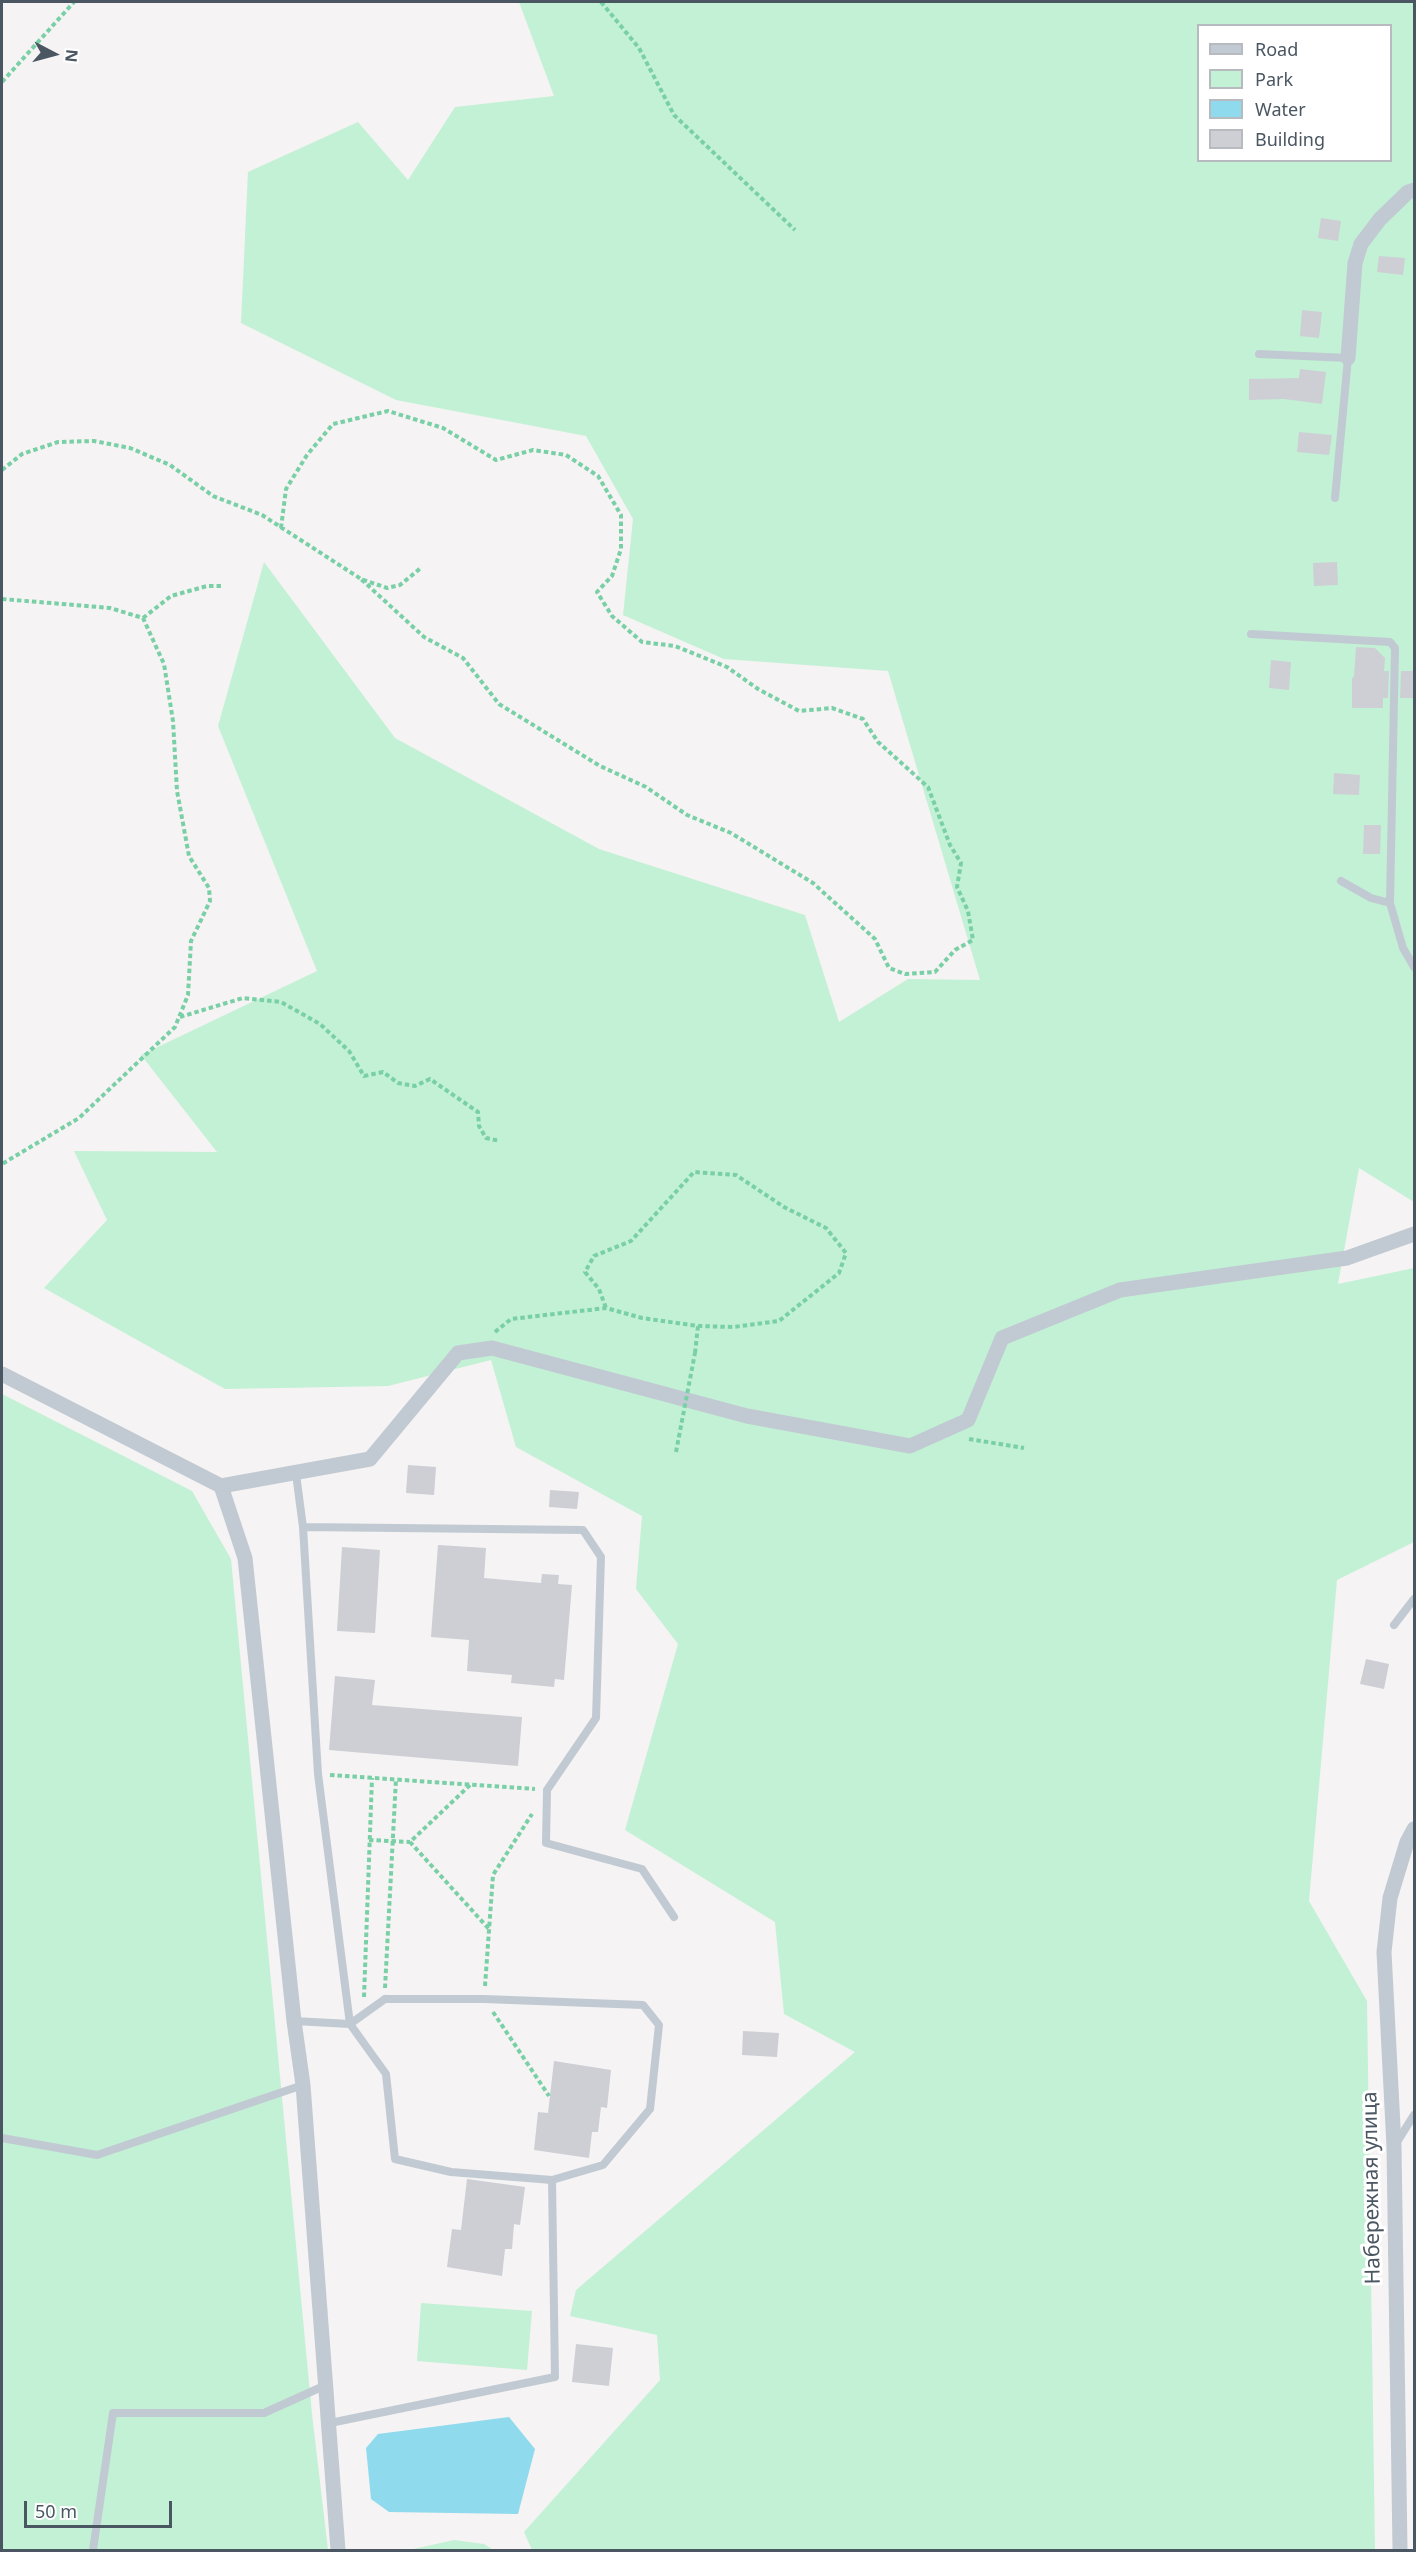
<!DOCTYPE html>
<meta charset="utf-8">
<style>
body{margin:0}
#map{position:relative;width:1416px;height:2552px;overflow:hidden;background:#f5f3f3;font-family:"Noto Sans",sans-serif}
canvas{display:block}
.frame{position:absolute;inset:0;border:3px solid #4a5661;pointer-events:none}
.legend{position:absolute;left:1197px;top:24px;width:195px;height:138px;box-sizing:border-box;background:#fff;border:2px solid #b7bbc0;margin:0;padding:8px 10px;list-style:none;font-size:18px;color:#4a5661}
.legend li{display:flex;align-items:center;gap:12px;height:30px}
.legend b{width:30px;border:2px solid #b7bbc0}
.north{position:absolute;left:24px;top:24px;width:60px;height:60px;-webkit-text-stroke:4px #fff;paint-order:stroke;rotate:96deg;font-size:16px;font-weight:700;line-height:24px;text-align:center;color:#4a5661}
.north::after{content:'';display:block;margin:auto;width:21px;height:27px;background:#4a5661;clip-path:polygon(50% 0,100% 100%,50% 72%,0 100%)}
.scale{position:absolute;left:24px;top:2501px;width:148px;height:27px;box-sizing:border-box;border:3px solid #4a5661;border-top:0;padding-left:8px;font-size:18px;line-height:21px;white-space:nowrap;color:#4a5661;-webkit-text-stroke:4px #fff;paint-order:stroke}
</style>
<div id="map">
<canvas width="1416" height="2552"></canvas>
<div class="frame"></div>
<ul class="legend">
<li><b style="height:8px;background:#c1cad2"></b>Road</li>
<li><b style="height:16px;background:#c3f1d5"></b>Park</li>
<li><b style="height:16px;background:#90daee"></b>Water</li>
<li><b style="height:16px;background:#cdcfd5"></b>Building</li>
</ul>
<div class="north">N</div>
<div class="scale">50 m</div>
</div>
<script>
const g = document.querySelector('canvas').getContext('2d');
g.lineJoin = 'round';
function fill(path, color) {
  g.fillStyle = color;
  g.fill(path, 'evenodd');
}
function toPath(rows) {
  const path = new Path2D();
  for (const r of rows) {
    path.moveTo(r[0], r[1]);
    for (let i = 2; i < r.length; i += 2) path.lineTo(r[i], r[i + 1]);
  }
  return path;
}
function trace(path, color, width, dash) {
  g.strokeStyle = color;
  g.lineWidth = width;
  g.lineCap = dash ? 'butt' : 'round';
  g.setLineDash(dash || []);
  g.stroke(path);
}
function write(font, color, halo, rows, align = 'center') {
  g.font = font + ' "Noto Sans",sans-serif';
  g.lineWidth = 6;
  g.setLineDash([]);
  g.textBaseline = 'middle';
  g.strokeStyle = halo;
  g.fillStyle = color;
  for (const [text, x, y, turn = 0] of rows) {
    g.save();
    g.translate(x, y);
    g.rotate((+turn || 0) * Math.PI / 180);
    g.textAlign = isNaN(turn) ? turn : align;
    if (halo) g.strokeText(text, 0, 0);
    g.fillText(text, 0, 0);
    g.restore();
  }
}
const green = toPath([
 [519,2,1414,2,1414,1202,1359,1168,1338,1284,1414,1268,1414,1542,1337,1580,1309,1901,1367,2001,1375,2550,532,2550,524,2532,660,2380,657,2335,570,2316,576,2290,855,2052,784,2014,775,1922,625,1830,678,1644,636,1589,642,1516,516,1447,491,1360,388,1386,225,1389,44,1288,107,1220,74,1151,217,1152,141,1055,317,971,218,726,264,562,395,738,599,849,805,915,839,1022,908,979,980,980,888,671,724,659,623,615,633,519,586,436,396,400,241,323,248,172,358,122,408,180,455,107,554,96],
 [1198,26,1390,26,1390,160,1198,160],
 [2,1394,192,1491,231,1559,312,2414,328,2550,2,2550],
 [421,2303,532,2311,527,2370,417,2361],
 [454,2540,484,2544,493,2550,409,2550]
]);
const water = toPath([
 [509,2417,535,2449,518,2514,389,2512,371,2499,366,2448,378,2434]
]);
const building = toPath([
 [1321,218,1341,221,1338,241,1318,238],
 [1379,256,1405,258,1403,275,1377,272],
 [1302,310,1322,312,1319,338,1300,336],
 [1300,369,1326,372,1322,404,1284,399,1249,400,1249,379,1299,378],
 [1299,432,1332,435,1329,455,1297,452],
 [1337,562,1338,585,1314,586,1313,563],
 [1356,647,1375,648,1385,658,1384,671,1389,671,1388,698,1383,698,1383,708,1352,708,1352,678,1354,677],
 [1271,660,1291,662,1289,690,1269,688],
 [1401,671,1414,671,1414,698,1400,698],
 [1334,773,1360,775,1359,795,1333,794],
 [1364,825,1381,825,1380,854,1363,854],
 [408,1465,436,1467,434,1495,406,1493],
 [550,1490,579,1492,577,1509,549,1507],
 [438,1545,486,1548,484,1578,541,1583,542,1574,559,1575,558,1584,572,1585,564,1680,555,1679,554,1687,511,1683,512,1675,467,1671,469,1640,431,1637],
 [342,1547,380,1550,375,1633,337,1631],
 [1366,1659,1389,1664,1384,1689,1360,1684],
 [335,1676,375,1680,372,1705,522,1717,518,1766,329,1750],
 [743,2031,779,2033,777,2057,742,2055],
 [554,2061,611,2070,607,2108,601,2107,598,2132,592,2132,589,2158,534,2150,538,2112,548,2113],
 [467,2179,525,2187,520,2225,514,2224,512,2249,505,2249,502,2276,447,2267,452,2229,461,2230],
 [576,2344,613,2348,609,2386,572,2382]
]);
const path = toPath([
 [601,2,639,48,674,115,795,230],
 [2,82,74,2],
 [2,470,22,454,58,442,94,441,130,448,170,465,213,496,262,515,361,579,387,588,400,585,422,567],
 [281,528,286,489,307,455,333,424,388,411,443,428,496,460,533,450,566,455,598,476,621,515,621,549,612,576,597,592,612,616,642,642,675,646,727,667,758,689,799,711,832,708,863,719,878,742,928,787,950,845,961,863,957,887,968,911,973,940,955,950,935,972,905,974,889,968,875,939,813,883,731,833,687,815,646,787,600,766,499,704,463,658,424,637,361,579],
 [2,599,110,608,143,618,164,664,173,721,177,791,189,856,209,888,210,901,191,941,188,995,175,1027,79,1118,2,1164],
 [143,618,171,596,207,586,224,586],
 [180,1017,243,998,281,1002,320,1024,349,1051,364,1076,383,1072,398,1083,415,1086,430,1079,478,1112,479,1126,486,1138,500,1141],
 [495,1332,511,1319,606,1308,642,1318,698,1326,733,1327,779,1321,839,1273,846,1253,826,1228,784,1207,736,1175,694,1172,631,1241,594,1256,585,1272,599,1289,606,1308],
 [695,1353,698,1326],
 [969,1439,1024,1448],
 [330,1775,535,1789],
 [470,1785,410,1842,489,1929],
 [369,1840,410,1842],
 [485,1986,493,1875,532,1814],
 [385,1988,396,1779],
 [364,1997,372,1778],
 [493,2012,549,2096]
]);
const lane = toPath([
 [1259,354,1348,358,1335,498],
 [1251,634,1390,642,1395,648,1390,903,1403,948,1414,967],
 [1341,881,1371,898,1390,903],
 [303,1527,583,1530,601,1557,596,1718,547,1790,546,1843,642,1869,674,1917],
 [1394,1625,1414,1599],
 [385,1999,484,1999,643,2005,659,2025,650,2109,603,2165,552,2180,451,2172,395,2159,386,2074,350,2024,385,1999],
 [294,2021,350,2024,318,1774,303,1527,296,1474],
 [2,2138,97,2155,303,2085],
 [1397,2142,1414,2115],
 [330,2423,555,2377,552,2180],
 [93,2550,113,2413,264,2413,326,2385]
]);
const street = toPath([
 [1348,358,1355,263,1361,244,1380,219,1408,192,1414,190],
 [2,1374,221,1486,245,1558,294,2021,303,2085,338,2550],
 [221,1486,370,1459,458,1353,492,1348,747,1416,910,1446,968,1420,1002,1338,1120,1290,1347,1258,1414,1234],
 [1400,2550,1394,2146,1384,1952,1390,1898,1407,1842,1414,1829]
]);
const pathBridge = toPath([
 [676,1452,695,1353]
]);
const streetNames = [
 ["Набережная улица",1372,2188,-91]
];
fill(green, '#c3f1d5');
fill(water, '#90daee');
fill(building, '#cdcfd5');
trace(path, '#7ad0a6', 4, [4.5, 3]);
trace(lane, '#c1cad2', 8);
trace(street, '#c1cad2', 15);
trace(pathBridge, '#7ad0a6', 4, [4.5, 3]);
write('21px', '#4a5661', '#fff', streetNames);
</script>
